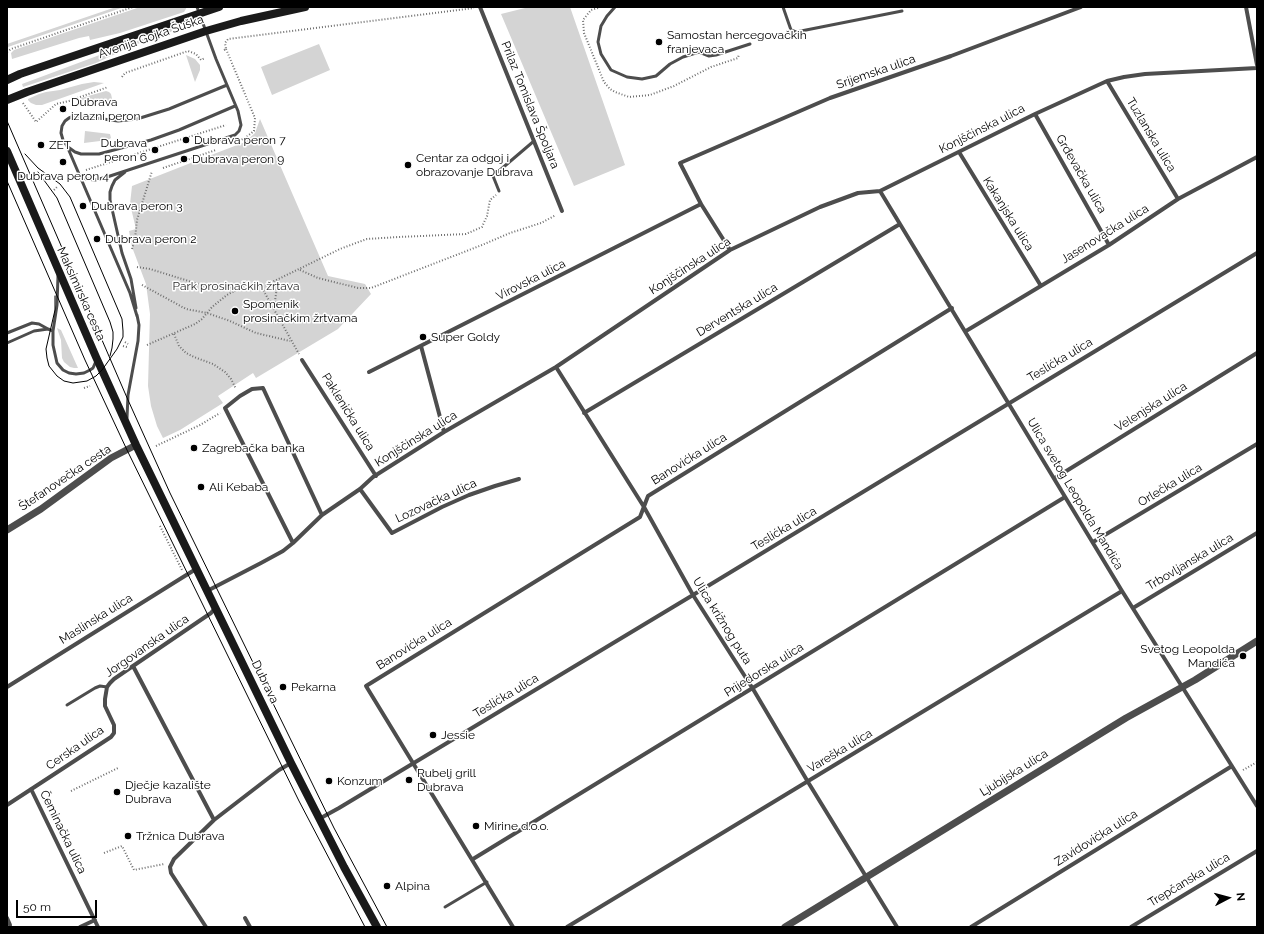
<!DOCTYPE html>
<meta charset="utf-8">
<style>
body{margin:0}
#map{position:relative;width:1264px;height:934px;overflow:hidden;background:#fff;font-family:Raleway,sans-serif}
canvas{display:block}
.frame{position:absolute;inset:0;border:8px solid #000;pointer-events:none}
.north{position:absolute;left:1208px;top:878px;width:40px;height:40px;-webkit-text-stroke:3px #fff;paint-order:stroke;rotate:84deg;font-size:11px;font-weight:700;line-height:16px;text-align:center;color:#000}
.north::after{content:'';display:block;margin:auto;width:14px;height:18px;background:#000;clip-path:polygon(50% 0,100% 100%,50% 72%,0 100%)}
.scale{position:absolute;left:16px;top:900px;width:81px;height:18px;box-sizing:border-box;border:2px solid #000;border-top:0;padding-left:5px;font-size:12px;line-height:14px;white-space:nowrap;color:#000;-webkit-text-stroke:3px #fff;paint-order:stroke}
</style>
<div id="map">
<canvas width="1264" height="934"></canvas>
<div class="frame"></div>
<div class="north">N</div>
<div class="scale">50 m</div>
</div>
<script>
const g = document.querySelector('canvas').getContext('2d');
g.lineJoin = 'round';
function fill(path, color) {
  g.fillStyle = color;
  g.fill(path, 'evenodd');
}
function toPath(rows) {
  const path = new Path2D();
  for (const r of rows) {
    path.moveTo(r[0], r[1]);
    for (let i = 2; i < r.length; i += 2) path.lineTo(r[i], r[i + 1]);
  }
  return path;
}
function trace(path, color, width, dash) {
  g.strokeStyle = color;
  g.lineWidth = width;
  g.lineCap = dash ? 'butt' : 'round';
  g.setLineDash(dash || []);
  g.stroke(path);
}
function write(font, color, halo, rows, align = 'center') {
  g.font = font + ' Raleway,sans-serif';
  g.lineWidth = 3;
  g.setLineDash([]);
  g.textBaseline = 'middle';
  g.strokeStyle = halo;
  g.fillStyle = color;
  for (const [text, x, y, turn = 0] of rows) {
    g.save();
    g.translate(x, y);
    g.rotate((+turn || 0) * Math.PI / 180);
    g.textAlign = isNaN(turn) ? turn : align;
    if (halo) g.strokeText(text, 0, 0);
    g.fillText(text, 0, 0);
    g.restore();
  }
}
const green = toPath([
 [116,7,124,7,8,47,7,44],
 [140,7,187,7,184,12,120,33,90,40,89,36,79,38,12,59,11,53,14,50],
 [529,7,570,7,625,165,574,186,501,14],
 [180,25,182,27,181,28,132,46,96,63,23,87,22,84],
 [319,44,330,70,272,95,261,67],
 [186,55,195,59,200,65,200,70,195,82],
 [94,82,104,83,42,105,36,105,31,103,28,100,28,99,39,94,46,92,60,90,82,84],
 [106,91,109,92,111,94,113,103,112,104,81,100,81,98],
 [260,119,328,276,365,284,371,294,338,329,256,378,253,373,218,396,223,403,180,430,163,438,157,426,151,406,148,386,150,314,146,284,132,247,129,231,136,229,130,204,132,186,206,157,245,142,255,133],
 [85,131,110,134,111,138,108,140,84,143],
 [57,328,61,330,78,368,74,368,70,367,64,362,62,358,61,340]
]);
const path = toPath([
 [598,8,591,10,583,20,584,33,604,82,610,89,615,92,629,97,650,95,674,86,711,67,738,58,739,54],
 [226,49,255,118,254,131,245,138,239,141],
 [224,50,226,49,225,43,228,39,236,38,474,8],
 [7,52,11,49,133,7],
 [122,77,125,73,188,51,196,54,201,60,205,58],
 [23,103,36,122,56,104,69,101,108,87],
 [163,168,216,150],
 [86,170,226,125],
 [54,190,58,186],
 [132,249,135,239,137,220,152,171],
 [137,267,150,269,208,287,220,285,226,286,235,291],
 [300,270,318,278,358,288,371,288,482,245,510,233,541,223,556,215],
 [142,285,186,309,207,313,230,321,256,333,290,341],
 [262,288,299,354],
 [274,308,278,280],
 [174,334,179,346,186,353,194,357,213,364,225,372,231,379,236,389],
 [125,342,128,344],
 [147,345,195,324,202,319,212,307,227,295,245,285,257,284,262,287,340,249,356,243,367,239,399,237,466,234,482,227,487,216,490,200,496,195],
 [123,346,127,347],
 [84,388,90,386],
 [156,446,200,425,220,413],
 [160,526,182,570],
 [1243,770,1257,762],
 [71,791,118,768],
 [104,853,122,846,134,870,164,864]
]);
const service = toPath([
 [615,7,607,16,601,26,598,42,601,54,611,70,627,77,642,79,656,76,670,64,683,57,699,52,709,56,716,55,750,44],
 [783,7,791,30,796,32,902,11],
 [68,147,75,152,81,154,99,154,151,140,179,130,235,106],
 [125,172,115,180,112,186,110,192,110,200,122,253,131,279,136,308],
 [80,176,86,179,95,180,107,177,235,135,239,131,241,125,238,111,216,59,197,7],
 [499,191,493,176,534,141],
 [58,276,57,305,53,331,53,345,57,363,63,370,69,373,76,374,84,373,90,370,93,368,96,361],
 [137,316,130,293,67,146,63,140,61,133,62,126,65,121,69,118,74,116,81,116,118,121,137,119,169,109,227,85],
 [7,333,32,323,39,324,48,329],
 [7,343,34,331,48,329,53,331],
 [127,418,128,395,138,341,139,325,137,315],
 [67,705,95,688,100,686,107,687],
 [445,907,487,882]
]);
const minor = toPath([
 [480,7,562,211],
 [1246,7,1257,65],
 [1107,81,1178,199],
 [1035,114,1109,245],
 [959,152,1041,286],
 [880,191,1122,591,1257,806],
 [730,250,701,204,680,163,830,98,951,56,1081,7],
 [966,331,1109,245,1178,199,1257,157],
 [421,346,444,432],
 [302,360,376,476],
 [556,367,644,507,693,595,753,689,808,782,897,927],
 [369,372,701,204],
 [584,413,900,224],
 [1055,478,1257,353],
 [360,489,392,533,442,507,469,495,495,486,519,479],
 [1093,542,1257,444],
 [293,543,225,408,240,396,252,389,263,388,322,515],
 [207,591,261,563,283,551,293,543,322,515,360,489,373,477,444,432,556,367,730,250,820,207,858,193,880,191,1035,114,1107,81,1124,77,1145,74,1257,68],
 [1133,608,1257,533],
 [133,666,214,820],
 [7,687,196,569],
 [31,789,98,927],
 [7,805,111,737,114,733,114,725,105,706,105,699,107,687,110,683,114,679,133,666,211,613,215,608],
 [319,819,339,808,693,595,1257,253],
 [473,859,1065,497],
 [7,918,10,925],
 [245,918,250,927],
 [80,927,95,920],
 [206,927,171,873,170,867,174,859,214,820,279,770,291,763],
 [513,927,366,686,640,517,648,496,952,308],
 [567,927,1122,591],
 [971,927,1232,766],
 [1131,927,1257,851]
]);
const tertiary = toPath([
 [7,530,41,509,111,458,136,445],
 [785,927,1126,718,1195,680,1257,641]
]);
const secondary = toPath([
 [7,80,20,74,219,7],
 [7,100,27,92,206,31,241,21,305,7],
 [7,151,96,357,136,445,291,763,344,867,377,927]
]);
const tram = toPath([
 [7,121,128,400,170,493,334,828,387,927],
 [25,154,38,168,60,184,70,197,122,319,123,331,123,337,117,349,102,370,96,376,87,381,73,383,64,381,57,376,49,366,47,358,46,349,55,310,55,296],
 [38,172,57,198,110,322,113,332,113,339,112,348,110,356],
 [7,181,85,360,127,450,299,801,365,927]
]);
const markers = [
 [659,42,4,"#000"],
 [63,109,4,"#000"],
 [186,140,4,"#000"],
 [41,145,4,"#000"],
 [155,150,4,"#000"],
 [184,159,4,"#000"],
 [63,162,4,"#000"],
 [408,165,4,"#000"],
 [83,206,4,"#000"],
 [97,239,4,"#000"],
 [235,311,4,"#000"],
 [423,337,4,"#000"],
 [194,448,4,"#000"],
 [201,487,4,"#000"],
 [1243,656,4,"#000"],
 [283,687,4,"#000"],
 [433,735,4,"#000"],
 [409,780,4,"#000"],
 [329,781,4,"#000"],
 [117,792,4,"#000"],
 [476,826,4,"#000"],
 [128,836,4,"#000"],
 [387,886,4,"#000"]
];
const poiNames = [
 ["Samostan hercegovačkih",667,35],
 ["franjevaca",667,49],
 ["Dubrava",71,102],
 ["izlazni peron",71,116],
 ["Dubrava peron 7",194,140],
 ["Dubrava",147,143,"right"],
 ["peron 6",147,157,"right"],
 ["ZET",49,145],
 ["Centar za odgoj i",416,158],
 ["obrazovanje Dubrava",416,172],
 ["Dubrava peron 9",192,159],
 ["Dubrava peron 4",63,176,"center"],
 ["Dubrava peron 3",91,206],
 ["Dubrava peron 2",105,239],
 ["Spomenik",243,304],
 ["prosinačkim žrtvama",243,318],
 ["Super Goldy",431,337],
 ["Zagrebačka banka",202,448],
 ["Ali Kebaba",209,487],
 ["Svetog Leopolda",1235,649,"right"],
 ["Mandića",1235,663,"right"],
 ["Pekarna",291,687],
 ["Jessie",441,735],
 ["Rubelj grill",417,773],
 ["Dubrava",417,787],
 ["Konzum",337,781],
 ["Dječje kazalište",125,785],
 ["Dubrava",125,799],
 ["Mirine d.o.o.",484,826],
 ["Tržnica Dubrava",136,836],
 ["Alpina",395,886]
];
const streetNames = [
 ["Avenija Gojka Šuška",151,37,-19],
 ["Srijemska ulica",876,72,-19],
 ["Prilaz Tomislava Špoljara",530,105,68],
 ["Konjščinska ulica",982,129,-27],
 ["Tuzlanska ulica",1151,135,59],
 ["Grđevačka ulica",1081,174,60],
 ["Kakanjska ulica",1008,214,58],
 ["Jasenovačka ulica",1105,234,-32],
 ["Konjščinska ulica",690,266,-33],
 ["Virovska ulica",531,280,-27],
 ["Maksimirska cesta",81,294,66],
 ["Derventska ulica",737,310,-31],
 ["Teslićka ulica",1060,360,-31],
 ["Velenjska ulica",1151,407,-32],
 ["Paklenička ulica",348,412,58],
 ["Konjščinska ulica",416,439,-32],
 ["Banovićka ulica",689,459,-32],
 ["Štefanovečka cesta",65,478,-34],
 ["Orlečka ulica",1170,485,-31],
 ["Ulica svetog Leopolda Mandića",1075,494,59],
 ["Lozovačka ulica",436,501,-25],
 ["Teslićka ulica",784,529,-31],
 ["Trbovljanska ulica",1190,562,-31],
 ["Maslinska ulica",96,619,-32],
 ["Ulica križnog puta",722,621,58],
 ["Banovićka ulica",414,644,-32],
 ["Jorgovanska ulica",147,646,-35],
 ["Prijedorska ulica",764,670,-32],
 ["Dubrava",265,682,64],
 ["Teslićka ulica",506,696,-31],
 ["Cerska ulica",75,748,-35],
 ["Vareška ulica",840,751,-31],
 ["Ljubijska ulica",1014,773,-32],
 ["Čeminačka ulica",63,832,64],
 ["Zavidovička ulica",1096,838,-32],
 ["Trepčanska ulica",1189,880,-31]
];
const parkNames = [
 ["Park prosinačkih žrtava",236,286]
];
fill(green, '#d4d4d4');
trace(path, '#6f6f6f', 2, [1, 2]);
trace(service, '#4d4d4d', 3);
trace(minor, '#4d4d4d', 4);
trace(tertiary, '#4d4d4d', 7);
trace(secondary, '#1a1a1a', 8);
trace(tram, '#000', 1);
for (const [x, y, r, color] of markers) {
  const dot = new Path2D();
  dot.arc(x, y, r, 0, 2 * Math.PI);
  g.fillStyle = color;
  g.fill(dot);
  trace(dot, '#fff', 1.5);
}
write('12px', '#000', '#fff', poiNames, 'left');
write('12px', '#000', '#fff', streetNames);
write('12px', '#2b2b2b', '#fff', parkNames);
</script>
